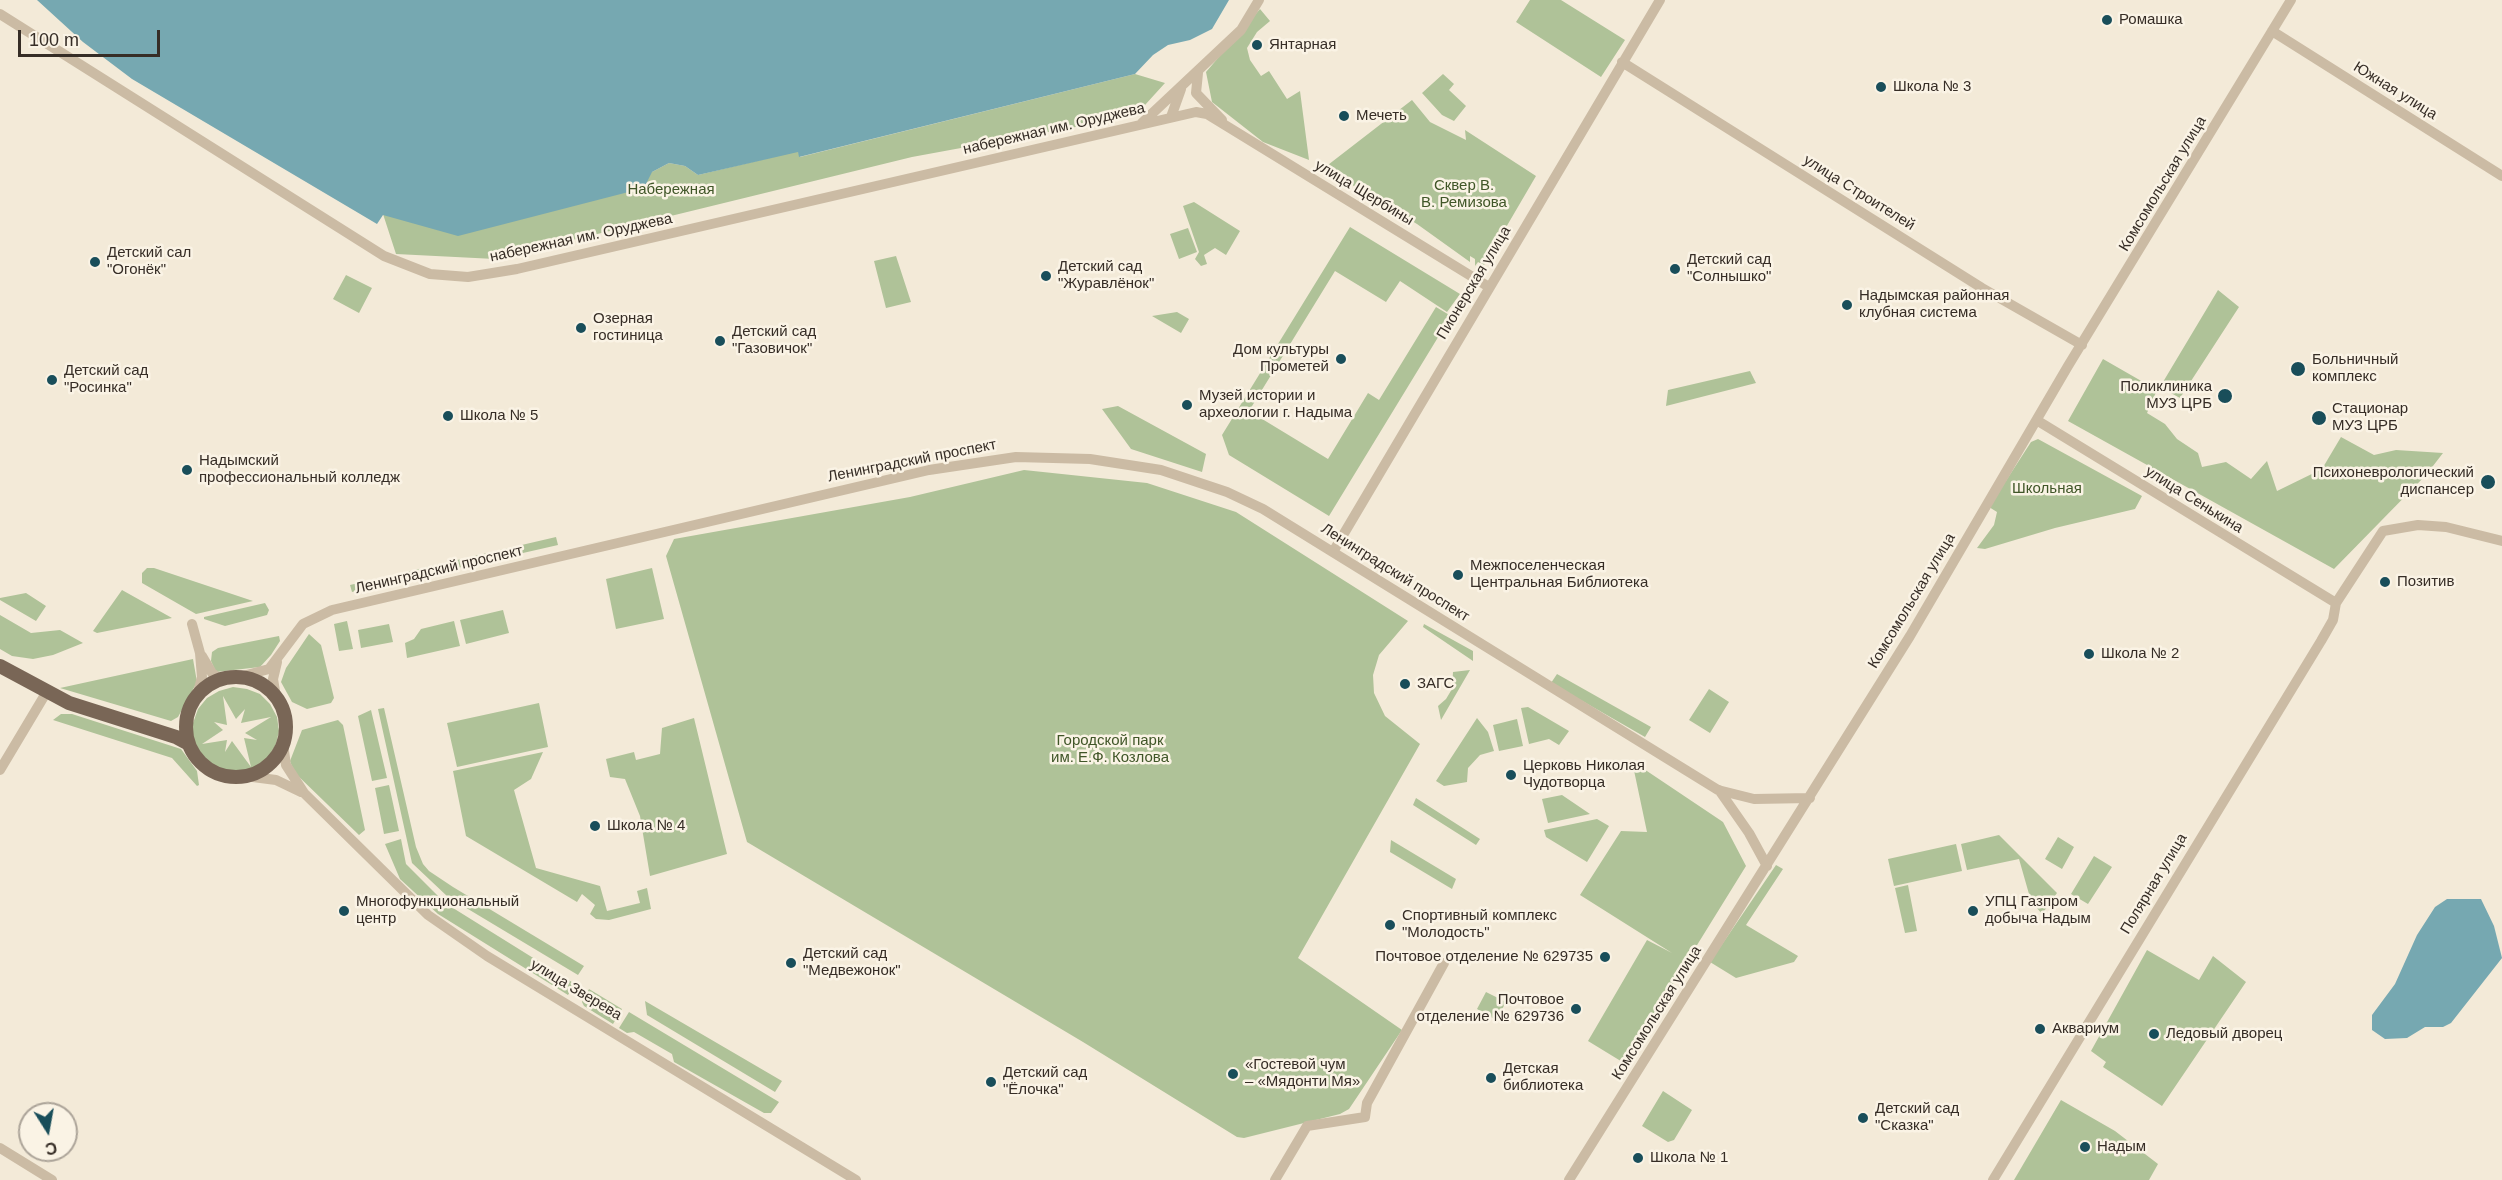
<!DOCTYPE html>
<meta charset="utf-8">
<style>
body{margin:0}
#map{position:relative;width:2502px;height:1180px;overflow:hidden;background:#f3ead8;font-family:Helvetica,sans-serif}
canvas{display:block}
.north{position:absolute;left:18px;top:1102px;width:60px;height:60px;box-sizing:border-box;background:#faf3e5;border:2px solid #aca499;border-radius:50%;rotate:169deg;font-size:16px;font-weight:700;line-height:24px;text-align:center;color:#362d26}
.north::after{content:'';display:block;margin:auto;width:21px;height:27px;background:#194e5a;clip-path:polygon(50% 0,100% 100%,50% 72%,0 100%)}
.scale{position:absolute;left:18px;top:30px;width:142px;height:27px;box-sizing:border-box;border:3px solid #362d26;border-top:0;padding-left:8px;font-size:18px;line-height:21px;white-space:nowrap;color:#362d26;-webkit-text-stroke:4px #faf3e5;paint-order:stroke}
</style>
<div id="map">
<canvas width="2502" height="1180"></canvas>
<div class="north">С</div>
<div class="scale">100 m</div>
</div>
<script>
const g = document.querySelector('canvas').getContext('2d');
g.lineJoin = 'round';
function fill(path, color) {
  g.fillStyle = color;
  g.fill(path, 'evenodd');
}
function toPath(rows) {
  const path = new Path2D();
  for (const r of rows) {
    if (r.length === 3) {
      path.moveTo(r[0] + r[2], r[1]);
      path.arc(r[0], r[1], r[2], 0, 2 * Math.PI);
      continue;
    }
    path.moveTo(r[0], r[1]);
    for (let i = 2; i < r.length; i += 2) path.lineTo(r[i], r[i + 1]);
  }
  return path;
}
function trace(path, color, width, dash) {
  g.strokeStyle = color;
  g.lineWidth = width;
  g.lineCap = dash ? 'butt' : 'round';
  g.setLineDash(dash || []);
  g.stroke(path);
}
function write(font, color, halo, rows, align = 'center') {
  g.font = font + ' Helvetica,sans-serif';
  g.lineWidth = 5;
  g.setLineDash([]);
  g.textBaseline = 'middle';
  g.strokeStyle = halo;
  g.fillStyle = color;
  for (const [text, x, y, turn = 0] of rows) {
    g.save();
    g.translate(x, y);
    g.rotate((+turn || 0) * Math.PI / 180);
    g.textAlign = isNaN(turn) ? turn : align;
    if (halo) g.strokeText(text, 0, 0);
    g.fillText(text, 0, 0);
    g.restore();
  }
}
const green = toPath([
 [1530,0,1561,0,1625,40,1601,77,1516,22],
 [1260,9,1270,21,1257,32,1247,48,1250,60,1261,76,1269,71,1287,99,1300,91,1309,160,1263,142,1212,102,1206,72],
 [1135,74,1165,83,1135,116,912,157,495,259,396,254,383,214,411,221,652,172,669,163,685,166,698,175,798,151,800,157],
 [1443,74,1454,84,1449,90,1466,106,1454,121,1442,115,1422,93],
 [1412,100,1430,122,1466,140,1465,130,1536,176,1484,265,1478,262,1475,266,1475,259,1470,256,1470,262,1417,224,1324,168],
 [1194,202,1240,231,1226,255,1215,248,1204,255,1207,264,1201,266,1195,259,1199,252,1183,206],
 [1350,227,1460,294,1447,312,1400,281,1386,302,1335,271,1249,411,1328,459,1368,393,1379,400,1436,307,1451,316,1329,516,1229,455,1222,435],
 [1188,228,1197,252,1179,259,1170,234],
 [896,256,911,302,886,308,874,261],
 [346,275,372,288,359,313,333,299],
 [2218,290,2239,307,2180,398,2160,387],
 [1177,312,1189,319,1181,333,1152,316],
 [2103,359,2157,390,2147,413,2165,424,2177,439,2198,453,2202,467,2226,462,2251,479,2267,461,2277,491,2322,469,2341,437,2374,455,2396,450,2443,453,2426,475,2334,569,2068,421],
 [1750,371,1756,383,1666,406,1668,390],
 [1118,406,1206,454,1202,472,1131,449,1102,409],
 [2038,439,2142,496,2135,509,2055,528,1985,549,1977,548,1994,525,1997,512,1989,507,2031,442],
 [1024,470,1147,483,1236,512,1408,621,1379,655,1373,675,1374,693,1385,716,1420,744,1298,958,1402,1030,1349,1109,1340,1114,1244,1138,1237,1137,1083,1042,747,842,666,556,674,539,910,497],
 [556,537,558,545,352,592,350,585],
 [147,568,154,568,253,601,196,614,142,583,142,573],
 [652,568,664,619,616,629,606,579],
 [122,590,172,618,97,633,93,631],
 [26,593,46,606,36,621,0,600,0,598],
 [265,603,269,610,267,615,225,626,204,619,204,617],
 [503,610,509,633,466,644,460,620],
 [0,615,31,633,60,630,83,643,53,655,33,659,12,656,0,649],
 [347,621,353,649,339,651,334,624],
 [454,621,460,646,407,658,405,643,414,639,421,629],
 [389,624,393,642,361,648,358,630],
 [1424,624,1473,651,1473,661,1423,627],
 [309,634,321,645,334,698,331,703,307,709,292,702,281,682,286,668],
 [279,636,280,641,271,655,260,667,216,672,211,661,212,652,218,648],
 [193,659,197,682,178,717,171,721,60,688],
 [1470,670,1441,720,1438,706,1446,699,1452,689,1453,672],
 [1557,674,1651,727,1645,737,1551,683],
 [233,687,247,689,260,694,270,704,277,717,279,731,276,744,269,757,259,766,246,772,232,773,218,769,206,761,198,750,193,737,193,723,198,709,207,698,219,691],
 [223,696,236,719,245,709,241,723,271,717,245,733,257,740,244,738,251,767,232,741,225,752,227,740,202,744,223,730,214,722,227,725],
 [1709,689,1729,702,1710,733,1689,720],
 [539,703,548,747,457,767,447,723],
 [1528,707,1569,731,1559,745,1549,739,1529,744,1521,708],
 [384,708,416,847,423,864,429,871,453,887,584,966,578,975,448,897,412,863,378,709],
 [371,710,387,778,372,781,358,716],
 [61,714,72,714,181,749,197,771,199,785,197,786,172,758,53,720],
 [694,718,727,854,650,876,640,816,625,779,610,777,606,759,634,752,636,760,660,754,662,728],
 [1477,718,1488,732,1494,751,1480,755,1468,768,1467,782,1444,786,1436,781],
 [1517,719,1523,746,1499,751,1493,725],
 [338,720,343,725,365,830,359,835,294,772,290,761,302,730],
 [543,752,531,779,514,790,536,868,600,886,607,911,640,903,637,891,647,888,651,909,609,920,596,919,590,914,595,905,582,894,577,902,466,836,453,771],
 [1632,761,1723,822,1746,866,1624,1063,1588,1041,1647,940,1672,953,1580,895,1621,831,1647,832],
 [389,785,399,831,384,834,375,788],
 [1562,795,1590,814,1548,823,1542,799],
 [1416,798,1480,839,1476,845,1413,805],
 [1597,819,1609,826,1587,862,1546,837,1544,830],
 [1999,835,2057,893,2042,914,2031,901,2019,859,1967,870,1961,844],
 [2058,837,2074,847,2062,869,2045,859],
 [401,839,406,864,445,903,575,984,568,995,438,914,400,879,385,844],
 [1391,840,1456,879,1452,889,1390,852],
 [1956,844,1962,871,1894,886,1888,859],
 [2094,856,2112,867,2088,904,2071,894],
 [1776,865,1783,869,1746,925,1798,956,1794,962,1736,978,1710,962],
 [1908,885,1917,931,1905,933,1895,888],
 [2147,950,2199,980,2213,956,2246,982,2162,1106,2103,1067,2106,1062,2091,1051],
 [589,989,622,1009,613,1024,584,1006,582,1002],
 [1486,992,1506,1002,1496,1020,1477,1009],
 [645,1001,782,1081,775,1092,647,1015],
 [629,1012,779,1102,771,1113,764,1113,674,1062,672,1054,634,1032,627,1033,619,1028],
 [1663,1091,1692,1110,1674,1140,1668,1142,1642,1126],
 [2061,1100,2115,1131,2158,1164,2149,1180,2014,1180]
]);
const water = toPath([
 [37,0,1229,0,1212,29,1190,40,1168,45,1153,55,1135,74,799,157,798,152,698,175,685,166,669,163,652,172,644,188,458,236,383,215,377,224,132,79,83,42],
 [2447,899,2481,899,2494,926,2502,958,2451,1023,2443,1027,2425,1027,2407,1038,2385,1039,2372,1030,2372,1015,2395,984,2417,935,2435,907]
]);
const minor = toPath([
 [0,14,384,256,430,274,468,277,517,269,1196,112,1207,114,1489,287],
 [2272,31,2502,176],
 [1622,62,1982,288,2082,345],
 [1198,73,1196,93,1222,120],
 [1171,117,1181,89],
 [1142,123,1241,30,1259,0],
 [2038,421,2336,603],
 [1333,552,1660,0],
 [192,624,200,653,202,677,197,696],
 [202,656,212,673,221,680],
 [239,677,269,669,303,624,332,610,929,470,1016,457,1090,459,1161,470,1227,492,1263,509,1718,790,1754,799,1810,798],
 [276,697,273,679,277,662],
 [283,744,286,765,304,793,428,915,487,956,856,1180],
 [0,770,46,693],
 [245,776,276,780,301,792],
 [1719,790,1749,833,1767,866],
 [0,1148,52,1180],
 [1275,1180,1307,1126,1365,1117,1367,1103,1444,963],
 [1569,1180,1910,636,2068,366,2291,0],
 [1993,1180,2321,641,2333,620,2336,603,2383,531,2418,525,2446,527,2502,541]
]);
const major = toPath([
 [0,666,69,703,176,737,189,744],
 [236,727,50]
]);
const markers = [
 [2107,20,6,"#194e5a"],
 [1257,45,6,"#194e5a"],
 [1881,87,6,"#194e5a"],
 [1344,116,6,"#194e5a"],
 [95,262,6,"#194e5a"],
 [1675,269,6,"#194e5a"],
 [1046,276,6,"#194e5a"],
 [1847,305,6,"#194e5a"],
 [581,328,6,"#194e5a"],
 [720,341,6,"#194e5a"],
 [1341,359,6,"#194e5a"],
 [2298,369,8,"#194e5a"],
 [52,380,6,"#194e5a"],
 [2225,396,8,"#194e5a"],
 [1187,405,6,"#194e5a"],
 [448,416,6,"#194e5a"],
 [2319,418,8,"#194e5a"],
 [187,470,6,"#194e5a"],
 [2488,482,8,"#194e5a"],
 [1458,575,6,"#194e5a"],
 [2385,582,6,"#194e5a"],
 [2089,654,6,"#194e5a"],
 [1405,684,6,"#194e5a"],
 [1511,775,6,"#194e5a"],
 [595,826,6,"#194e5a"],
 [344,911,6,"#194e5a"],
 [1973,911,6,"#194e5a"],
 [1390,925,6,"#194e5a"],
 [1605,957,6,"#194e5a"],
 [791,963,6,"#194e5a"],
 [1576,1009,6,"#194e5a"],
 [2040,1029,6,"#194e5a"],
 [2154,1034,6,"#194e5a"],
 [1233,1074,6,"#194e5a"],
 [1491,1078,6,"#194e5a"],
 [991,1082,6,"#194e5a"],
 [1863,1118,6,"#194e5a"],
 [2085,1147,6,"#194e5a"],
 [1638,1158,6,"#194e5a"]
];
const poiNames = [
 ["Ромашка",2119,20],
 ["Янтарная",1269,45],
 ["Школа № 3",1893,87],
 ["Мечеть",1356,116],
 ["Детский сал",107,253],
 ["\"Огонёк\"",107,270],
 ["Детский сад",1687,260],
 ["\"Солнышко\"",1687,277],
 ["Детский сад",1058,267],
 ["\"Журавлёнок\"",1058,284],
 ["Надымская районная",1859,296],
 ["клубная система",1859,313],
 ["Озерная",593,319],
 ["гостиница",593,336],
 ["Детский сад",732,332],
 ["\"Газовичок\"",732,349],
 ["Дом культуры",1329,350,"right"],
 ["Прометей",1329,367,"right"],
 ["Больничный",2312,360],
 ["комплекс",2312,377],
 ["Детский сад",64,371],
 ["\"Росинка\"",64,388],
 ["Поликлиника",2212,387,"right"],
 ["МУЗ ЦРБ",2212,404,"right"],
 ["Музей истории и",1199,396],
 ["археологии г. Надыма",1199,413],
 ["Стационар",2332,409],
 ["МУЗ ЦРБ",2332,426],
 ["Школа № 5",460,416],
 ["Надымский",199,461],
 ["профессиональный колледж",199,478],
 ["Психоневрологический",2474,473,"right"],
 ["диспансер",2474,490,"right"],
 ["Межпоселенческая",1470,566],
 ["Центральная Библиотека",1470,583],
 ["Позитив",2397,582],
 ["Школа № 2",2101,654],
 ["ЗАГС",1417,684],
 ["Церковь Николая",1523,766],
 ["Чудотворца",1523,783],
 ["Школа № 4",607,826],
 ["Многофункциональный",356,902],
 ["центр",356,919],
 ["УПЦ Газпром",1985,902],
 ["добыча Надым",1985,919],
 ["Спортивный комплекс",1402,916],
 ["\"Молодость\"",1402,933],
 ["Детский сад",803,954],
 ["\"Медвежонок\"",803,971],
 ["Почтовое отделение № 629735",1593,957,"right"],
 ["Почтовое",1564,1000,"right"],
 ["отделение № 629736",1564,1017,"right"],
 ["Аквариум",2052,1029],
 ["Ледовый дворец",2166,1034],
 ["«Гостевой чум",1245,1065],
 ["– «Мядонти Мя»",1245,1082],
 ["Детская",1503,1069],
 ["библиотека",1503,1086],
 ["Детский сад",1003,1073],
 ["\"Ёлочка\"",1003,1090],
 ["Детский сад",1875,1109],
 ["\"Сказка\"",1875,1126],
 ["Надым",2097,1147],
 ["Школа № 1",1650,1158]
];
const streetNames = [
 ["Южная улица",2395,91,32],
 ["набережная им. Оруджева",1054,129,-13],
 ["Комсомольская улица",2163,184,-59],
 ["улица Щербины",1364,193,31],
 ["улица Строителей",1859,193,32],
 ["набережная им. Оруджева",581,238,-12],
 ["Пионерская улица",1474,283,-59],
 ["Ленинградский проспект",912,461,-11],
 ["улица Сенькина",2194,500,32],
 ["Ленинградский проспект",439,570,-13],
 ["Ленинградский проспект",1395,573,32],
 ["Комсомольская улица",1912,601,-59],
 ["Полярная улица",2154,884,-59],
 ["улица Зверева",576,990,31],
 ["Комсомольская улица",1657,1013,-58]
];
const parkNames = [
 ["Сквер В.",1464,186],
 ["В. Ремизова",1464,203],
 ["Набережная",671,190],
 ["Школьная",2047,489],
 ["Городской парк",1110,741],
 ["им. Е.Ф. Козлова",1110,758]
];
fill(green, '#afc298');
fill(water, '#76a8b1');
trace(minor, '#cbbba4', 10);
trace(major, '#796656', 14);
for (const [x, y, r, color] of markers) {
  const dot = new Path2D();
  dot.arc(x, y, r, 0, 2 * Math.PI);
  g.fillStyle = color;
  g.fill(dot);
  trace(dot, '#faf3e5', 2);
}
write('15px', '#362d26', '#faf3e5', poiNames, 'left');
write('15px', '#362d26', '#faf3e5', streetNames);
write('15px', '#405628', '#faf3e5', parkNames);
</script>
